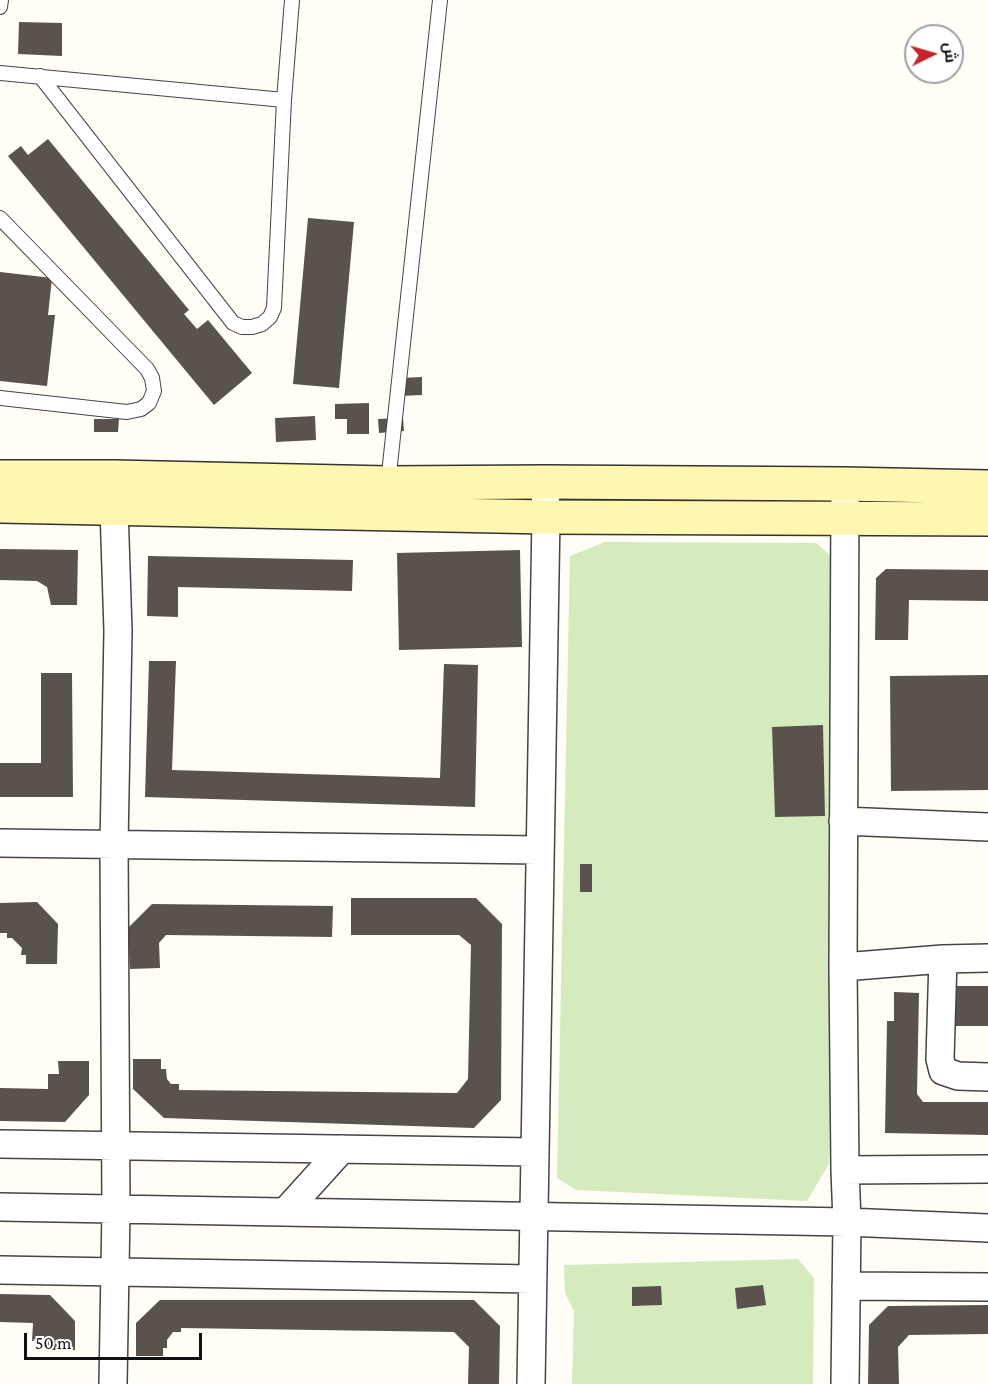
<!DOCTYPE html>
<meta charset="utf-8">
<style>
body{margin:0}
#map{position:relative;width:988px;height:1384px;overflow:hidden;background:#fffdf5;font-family:"Crimson Pro",Cairo,serif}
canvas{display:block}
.north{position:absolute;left:904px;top:24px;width:60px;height:60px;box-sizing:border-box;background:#fff;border:2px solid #a0a0a0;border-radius:50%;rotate:85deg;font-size:16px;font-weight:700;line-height:24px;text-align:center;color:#111}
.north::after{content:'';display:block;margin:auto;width:21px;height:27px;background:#c4262e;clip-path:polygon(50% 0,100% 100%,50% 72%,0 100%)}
.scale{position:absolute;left:24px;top:1333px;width:178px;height:27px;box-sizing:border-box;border:3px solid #111;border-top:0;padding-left:8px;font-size:18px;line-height:21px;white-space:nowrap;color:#111;-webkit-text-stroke:4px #fff;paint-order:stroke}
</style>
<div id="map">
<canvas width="988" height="1384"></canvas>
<div class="north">ش</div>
<div class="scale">50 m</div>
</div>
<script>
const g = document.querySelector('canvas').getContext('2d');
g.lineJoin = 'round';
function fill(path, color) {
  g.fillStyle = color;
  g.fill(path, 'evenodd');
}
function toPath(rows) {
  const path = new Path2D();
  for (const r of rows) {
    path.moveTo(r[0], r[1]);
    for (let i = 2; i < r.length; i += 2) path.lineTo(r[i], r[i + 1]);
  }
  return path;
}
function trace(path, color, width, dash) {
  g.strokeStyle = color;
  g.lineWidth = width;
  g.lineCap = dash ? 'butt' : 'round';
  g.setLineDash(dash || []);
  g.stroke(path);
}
const green = toPath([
 [605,542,816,543,839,563,829,1164,807,1201,576,1190,557,1178,570,556],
 [798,1259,814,1278,813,1384,572,1384,574,1311,565,1293,564,1265]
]);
const building = toPath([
 [19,22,62,23,62,56,18,54],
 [48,139,189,310,184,314,197,329,208,320,252,373,214,405,8,156,21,146,28,155],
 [308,218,354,222,339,388,293,384],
 [0,272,52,278,48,315,55,315,47,386,0,381],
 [422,377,422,395,400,396,399,378],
 [369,403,369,434,347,434,347,419,335,419,335,404],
 [315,416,316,440,276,442,275,418],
 [403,418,404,431,379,433,378,419],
 [94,419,119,419,118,432,94,432],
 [0,549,78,550,77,605,51,605,47,587,37,581,0,580],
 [520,550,522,647,399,650,397,553],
 [148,556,353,560,352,591,178,587,178,617,147,616],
 [886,569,988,570,988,601,909,600,908,640,875,640,876,578],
 [149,661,176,661,172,770,440,778,444,664,478,665,475,807,145,797],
 [41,673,72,673,73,797,0,797,0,763,41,763],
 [988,675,988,790,891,791,890,676],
 [823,725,825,816,775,817,772,727],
 [580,864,592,864,592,892,580,892],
 [351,898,476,898,502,924,501,1100,474,1128,164,1118,133,1089,133,1059,161,1059,161,1069,166,1069,167,1079,171,1084,179,1084,179,1090,457,1093,468,1079,471,945,459,935,351,935],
 [37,902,58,924,57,964,26,964,26,955,21,955,22,948,12,938,7,938,7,933,0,933,0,903],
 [152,904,333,906,332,937,166,935,159,943,160,968,130,969,128,928],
 [953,986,988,986,988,1026,953,1026],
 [894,992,919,993,917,1094,923,1102,988,1102,988,1135,885,1133,887,1021,894,1021],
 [58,1061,89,1061,89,1095,65,1122,0,1121,0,1088,48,1089,48,1074,59,1074],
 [763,1285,766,1305,737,1309,735,1288],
 [661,1286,662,1305,632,1306,632,1287],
 [0,1294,50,1295,75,1321,75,1350,48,1350,48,1341,32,1341,33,1323,0,1322],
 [160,1300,474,1300,500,1326,499,1384,468,1384,469,1347,454,1332,181,1328,181,1332,173,1332,167,1340,167,1348,163,1348,163,1356,136,1356,136,1323],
 [988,1305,988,1334,909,1335,898,1347,899,1384,868,1384,869,1325,888,1306]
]);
const lane = toPath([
 [0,7,1,0],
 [0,73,284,100],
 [40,76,233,323,242,327,252,327,262,324,270,317,274,308,284,100,292,0],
 [0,218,147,369,152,378,154,391,149,403,141,409,127,412,0,398],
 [388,483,440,0]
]);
const street = toPath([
 [845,497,843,967,845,1170,847,1222,845,1384],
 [843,821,988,827],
 [0,843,539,850],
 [943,959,940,1059,943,1071,958,1076,988,1077],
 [843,967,943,959,988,958],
 [0,1144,534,1152],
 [845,1170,988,1169],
 [0,1207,847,1222,988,1228],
 [285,1212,342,1149],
 [0,1270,532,1279],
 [846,1286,988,1287],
 [113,1384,116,1210,114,844,118,631,114,508,115,487],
 [531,1384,546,517,545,482]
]);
const secondary = toPath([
 [0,477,115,477,388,483,545,482,844,484,988,487],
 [0,506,546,517,988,519]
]);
fill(green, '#d5ebbd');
fill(building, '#5a524d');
trace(lane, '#444', 16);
trace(street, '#444', 30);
trace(secondary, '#333', 36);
trace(lane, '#fff', 14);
trace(street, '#fff', 27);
trace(secondary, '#fff6b0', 33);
</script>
